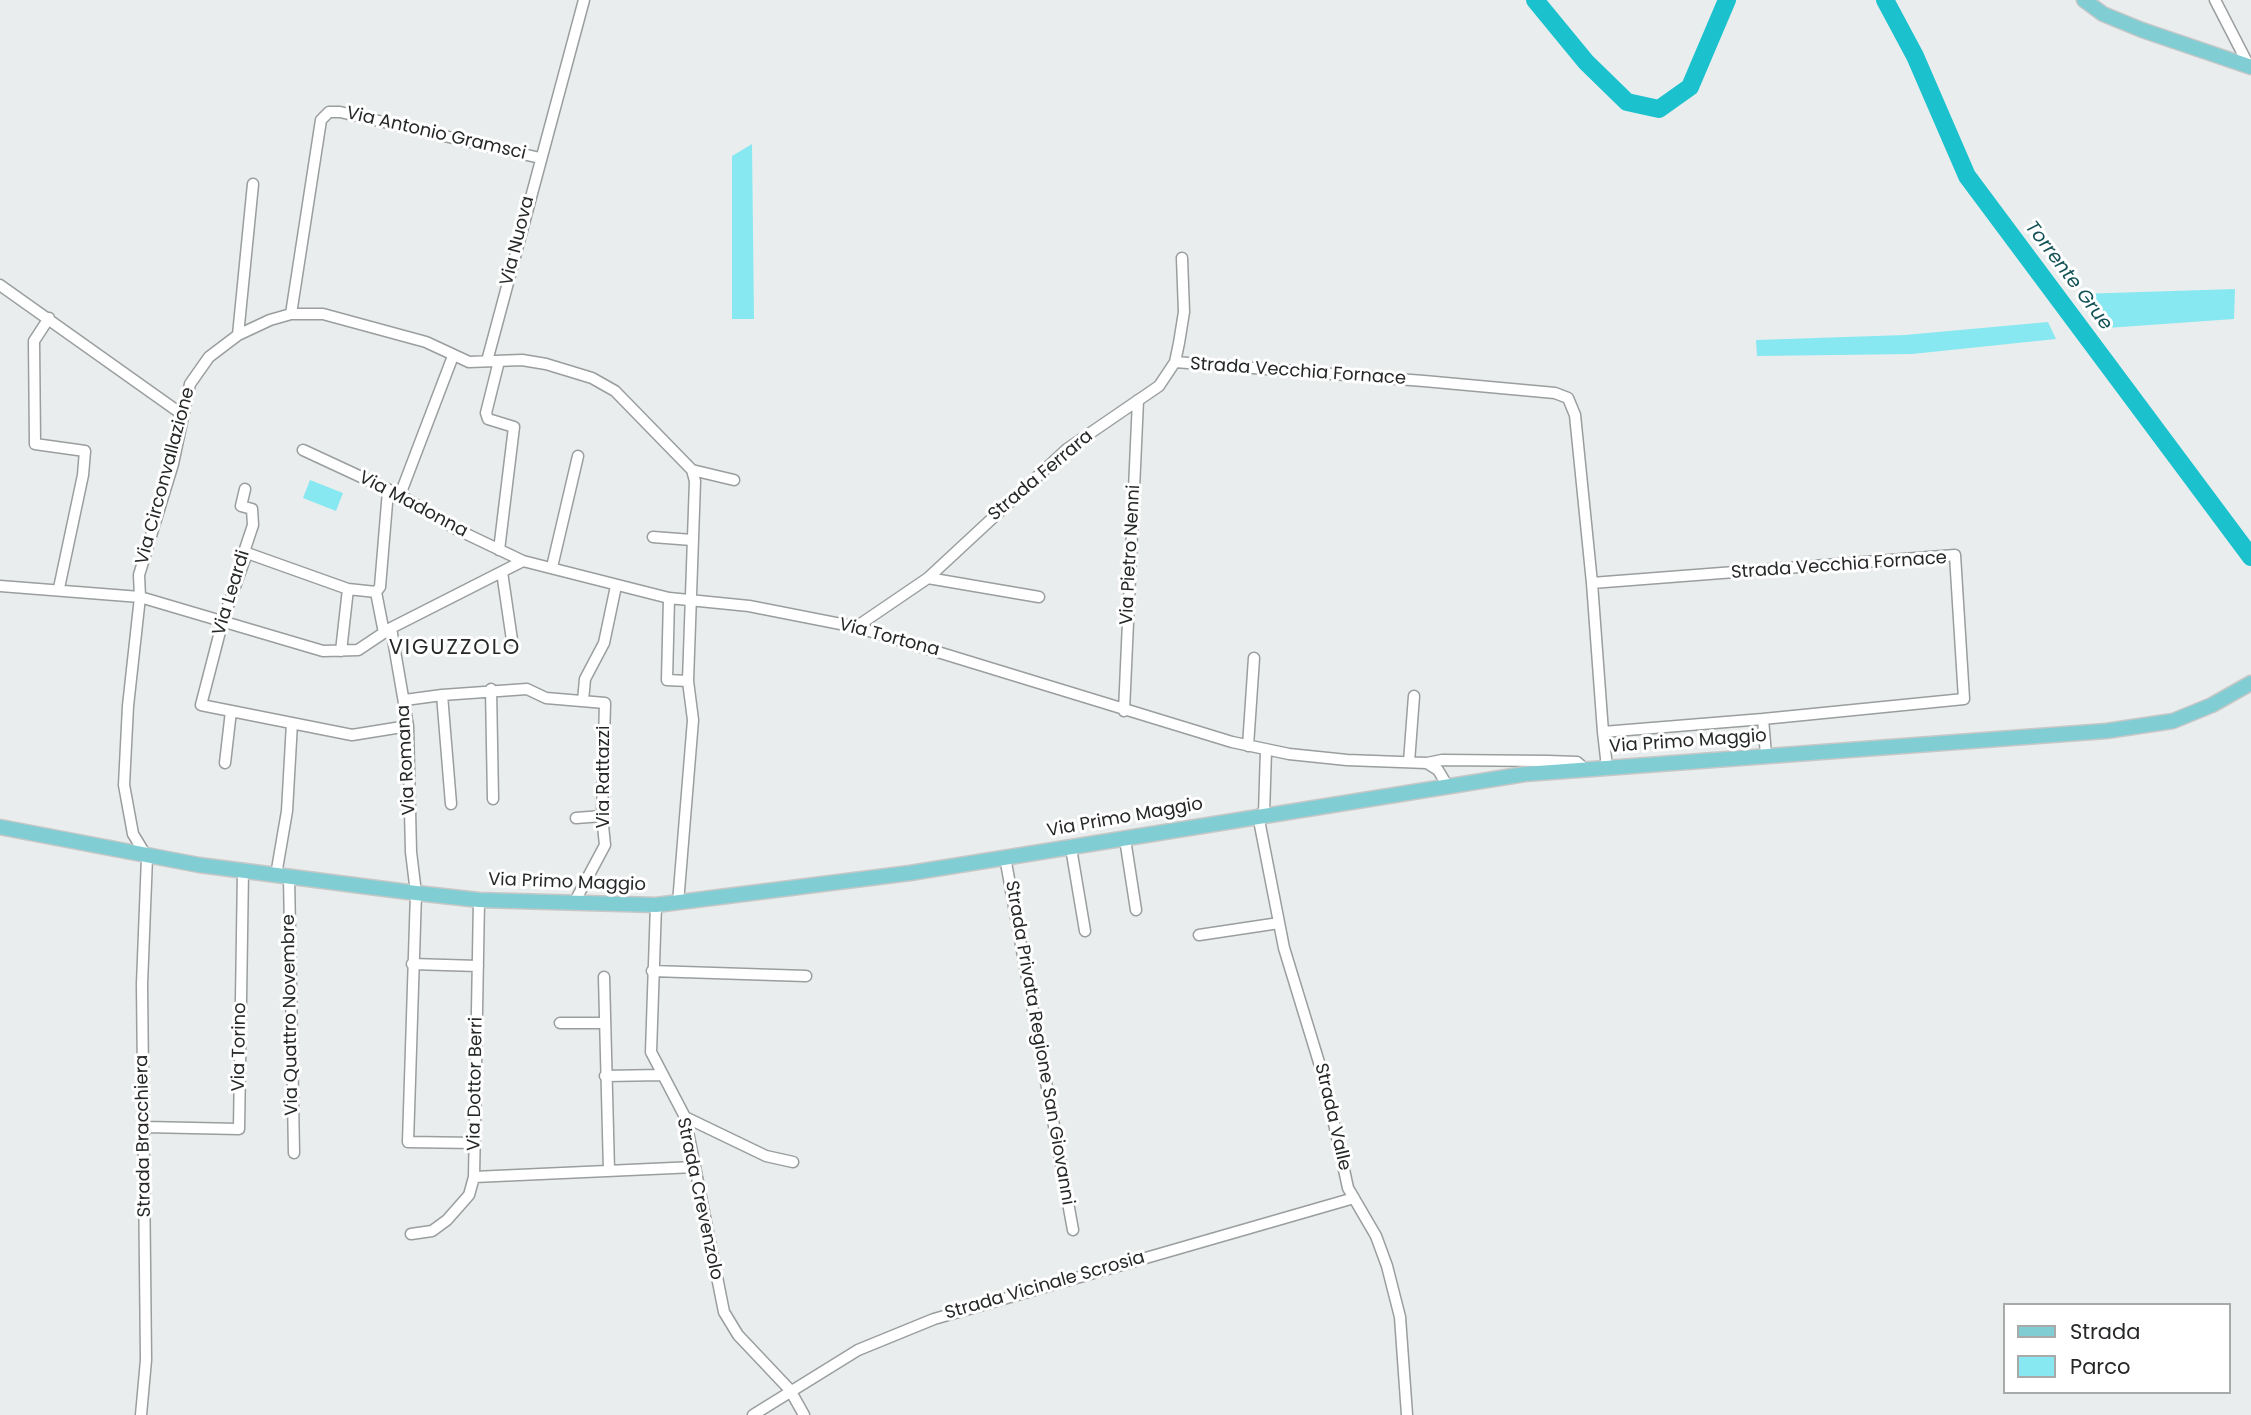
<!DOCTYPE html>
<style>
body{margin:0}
#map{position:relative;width:2251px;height:1415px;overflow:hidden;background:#e9eded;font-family:Poppins,sans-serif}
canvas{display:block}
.legend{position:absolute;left:2003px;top:1303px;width:228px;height:91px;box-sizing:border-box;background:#fff;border:2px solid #a8a9a9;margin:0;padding:9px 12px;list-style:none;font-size:21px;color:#262828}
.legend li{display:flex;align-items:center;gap:14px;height:35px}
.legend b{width:35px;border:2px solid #a8a9a9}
</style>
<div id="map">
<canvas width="2251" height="1415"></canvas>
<ul class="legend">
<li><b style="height:9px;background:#80ced4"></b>Strada</li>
<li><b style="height:19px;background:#88e8f1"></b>Parco</li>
</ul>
</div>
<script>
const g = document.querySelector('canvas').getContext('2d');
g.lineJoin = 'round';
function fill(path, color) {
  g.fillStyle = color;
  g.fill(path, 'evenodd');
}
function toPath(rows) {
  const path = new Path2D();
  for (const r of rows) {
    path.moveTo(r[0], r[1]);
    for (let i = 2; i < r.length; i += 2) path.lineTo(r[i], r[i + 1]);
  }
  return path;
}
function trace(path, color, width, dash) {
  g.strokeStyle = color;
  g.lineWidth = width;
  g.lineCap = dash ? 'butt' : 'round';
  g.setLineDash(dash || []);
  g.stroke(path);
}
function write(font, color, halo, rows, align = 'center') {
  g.font = font + ' Poppins,sans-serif';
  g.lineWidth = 6;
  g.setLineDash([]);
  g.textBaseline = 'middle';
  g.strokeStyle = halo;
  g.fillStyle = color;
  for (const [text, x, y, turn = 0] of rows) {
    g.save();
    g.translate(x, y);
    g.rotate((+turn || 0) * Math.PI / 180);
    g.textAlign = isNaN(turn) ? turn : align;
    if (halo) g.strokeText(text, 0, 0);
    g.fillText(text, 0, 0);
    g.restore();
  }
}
const green = toPath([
 [752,144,754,319,732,319,732,156],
 [2235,289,2234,319,2107,328,2079,294],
 [2048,322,2056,339,1912,354,1757,356,1756,340,1905,335],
 [310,480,343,493,336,511,303,498]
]);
const river = toPath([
 [1535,0,1586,62,1627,102,1659,109,1690,87,1727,0],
 [1885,0,1915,56,1967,176,2251,557]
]);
const minor = toPath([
 [2215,0,2249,66],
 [0,285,183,415],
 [291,314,321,120,329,112,340,112,540,158],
 [49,318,34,341,35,444,85,451,83,475,59,588],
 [238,335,253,184],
 [487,361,584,0],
 [1175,362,1424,381,1555,393,1568,398,1575,415,1592,583],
 [303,450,400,495,456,529,523,561,669,598,749,606,856,627,1232,742,1289,754,1347,760,1427,763,1442,760,1548,761,1577,762,1585,769],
 [692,470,734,480],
 [245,489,241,506,252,509,253,525,245,549,247,553,223,620,201,705,352,735,408,726],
 [400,495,453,356],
 [653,537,692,540],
 [499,550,514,427,488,419,486,413,499,361],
 [247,553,348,589,376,592],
 [552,567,578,456],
 [502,572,512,640],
 [928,578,1039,597],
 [0,586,140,597,323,651,358,650,391,628,523,561],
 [669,598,667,680,688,681],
 [856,627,928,578,1067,449,1159,386,1175,362,1179,343,1184,312,1182,258],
 [391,628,408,726,411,852,416,893,408,1142,475,1143],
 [384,633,376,592,380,587,388,491],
 [341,651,348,589],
 [491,689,493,799],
 [442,695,527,689,546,698,605,703,602,816,605,845,574,903],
 [405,700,442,695,451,804],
 [583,701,585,679,604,643,616,586],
 [1124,711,1138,400],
 [1763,719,1603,732,1592,583,1955,555,1964,699,1763,719,1766,755],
 [1603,732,1607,767],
 [1248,746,1254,658],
 [1409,762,1414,696],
 [225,763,231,711],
 [1427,763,1438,770,1447,785],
 [1264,814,1266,750],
 [1258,815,1284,948,1325,1082,1348,1188,1376,1236,1387,1266,1400,1317,1407,1415],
 [576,818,602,816],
 [1125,839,1136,910],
 [1071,848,1085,931],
 [1005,857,1073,1230],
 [276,875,287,811,292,723],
 [289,876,294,1153],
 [656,905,651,1052,685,1117,724,1312,738,1335,790,1390,804,1415],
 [1199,935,1279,923],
 [412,964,478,966],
 [652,971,806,976],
 [604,977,609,1171],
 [560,1023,605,1023],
 [605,1076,662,1075],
 [685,1117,766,1156,793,1162],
 [145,1127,239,1129,243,870],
 [474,1177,695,1167],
 [411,1234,432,1231,447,1220,469,1195,474,1177,479,900],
 [141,1415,146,1360,142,984,147,857,133,834,124,785,128,706,140,597,139,575,173,464,190,384,209,357,238,335,270,320,291,314,323,314,426,342,469,362,522,360,546,364,592,378,615,391,692,470,695,481,688,681,693,720,678,903],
 [753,1415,858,1350,934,1319,1354,1198]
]);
const major = toPath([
 [2084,0,2103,14,2142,30,2251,67],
 [0,827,199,865,416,893,479,900,656,905,910,873,1525,774,2106,731,2173,721,2212,705,2251,683]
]);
const streetNames = [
 ["Via Antonio Gramsci",436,134,13],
 ["Via Nuova",518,241,-76],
 ["Strada Vecchia Fornace",1298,372,4],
 ["Via Circonvallazione",166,476,-75],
 ["Strada Ferrara",1041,476,-40],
 ["Via Madonna",413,505,28],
 ["Via Pietro Nenni",1131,555,-87],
 ["Strada Vecchia Fornace",1839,566,-4],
 ["Via Leardi",232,593,-73],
 ["Via Tortona",889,638,15],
 ["Via Primo Maggio",1688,742,-4],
 ["Via Romana",407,760,-93],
 ["Via Rattazzi",604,777,-90],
 ["Via Primo Maggio",1125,818,-10],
 ["Via Primo Maggio",567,883,2],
 ["Via Quattro Novembre",291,1015,-91],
 ["Strada Privata Regione San Giovanni",1039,1043,80],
 ["Via Torino",240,1047,-89],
 ["Via Dottor Berri",476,1084,-89],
 ["Strada Valle",1332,1117,77],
 ["Strada Bracchiera",144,1136,-91],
 ["Strada Crevenzolo",699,1199,78],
 ["Strada Vicinale Scrosia",1045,1286,-16]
];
const waterNames = [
 ["Torrente Grue",2068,276,53]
];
const quarterNames = [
 ["VIGUZZOLO",455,649]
];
fill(green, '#88e8f1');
trace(river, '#1bc2cd', 18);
trace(minor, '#9a9e9e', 13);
trace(major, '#c7c7c7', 17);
trace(minor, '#fff', 10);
trace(major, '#80ced4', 14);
write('18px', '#262828', '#fff', streetNames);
write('italic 19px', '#135156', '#fff', waterNames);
g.letterSpacing = '2px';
write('21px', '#262828', '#fff', quarterNames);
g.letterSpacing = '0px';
</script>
